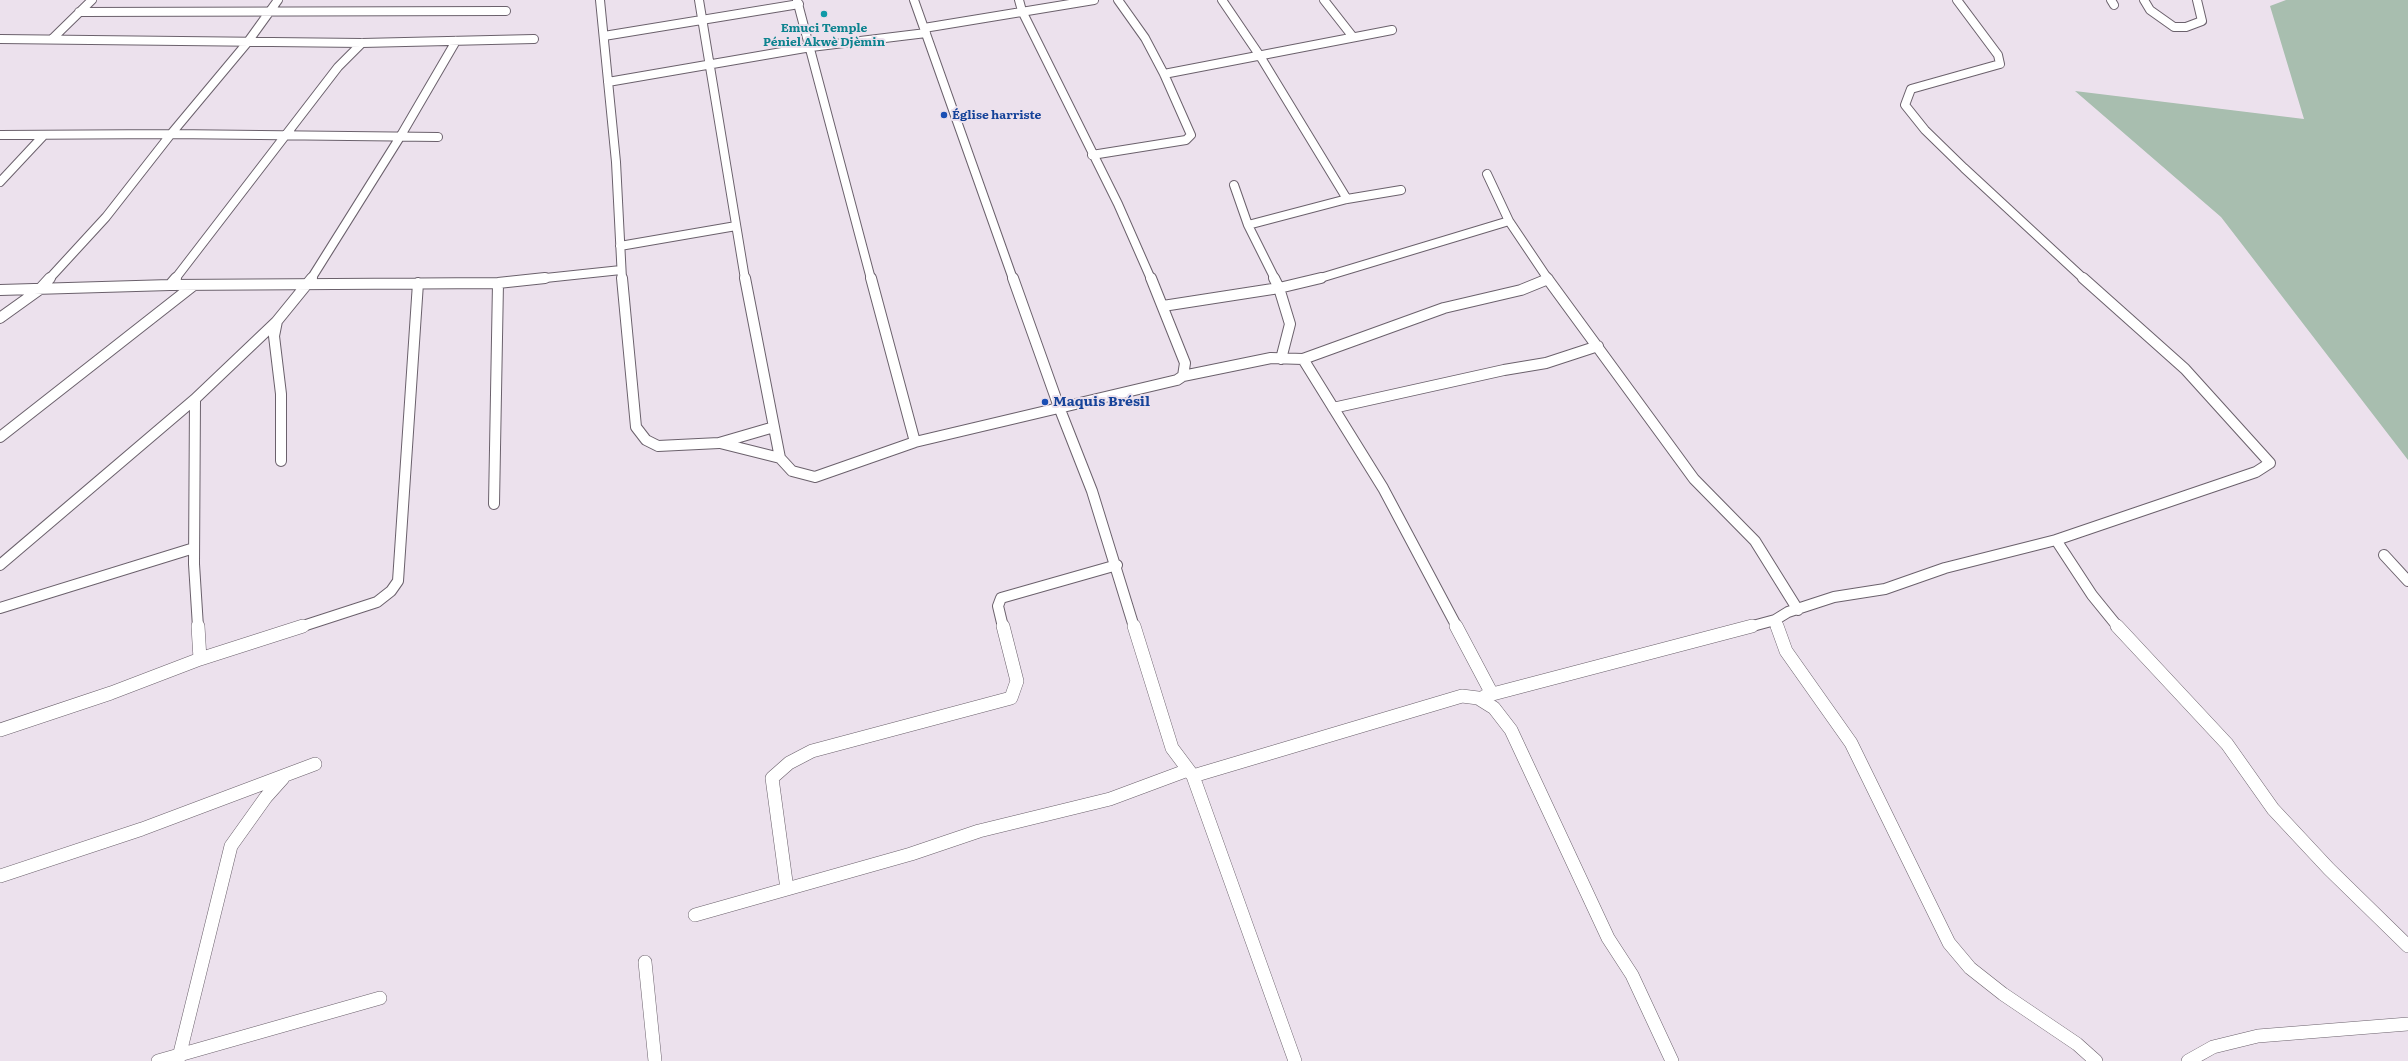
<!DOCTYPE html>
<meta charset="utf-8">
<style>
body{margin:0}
canvas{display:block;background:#ece1ed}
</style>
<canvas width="2408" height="1061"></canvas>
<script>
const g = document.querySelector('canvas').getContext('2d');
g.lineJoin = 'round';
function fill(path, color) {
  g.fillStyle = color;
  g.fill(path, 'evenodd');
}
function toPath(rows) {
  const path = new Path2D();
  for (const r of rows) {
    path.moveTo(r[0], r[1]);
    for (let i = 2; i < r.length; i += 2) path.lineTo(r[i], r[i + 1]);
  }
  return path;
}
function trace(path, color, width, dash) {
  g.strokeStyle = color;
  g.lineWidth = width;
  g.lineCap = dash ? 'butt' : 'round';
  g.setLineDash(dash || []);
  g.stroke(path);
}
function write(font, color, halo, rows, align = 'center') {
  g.font = font + ' Literata,serif';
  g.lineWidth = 4;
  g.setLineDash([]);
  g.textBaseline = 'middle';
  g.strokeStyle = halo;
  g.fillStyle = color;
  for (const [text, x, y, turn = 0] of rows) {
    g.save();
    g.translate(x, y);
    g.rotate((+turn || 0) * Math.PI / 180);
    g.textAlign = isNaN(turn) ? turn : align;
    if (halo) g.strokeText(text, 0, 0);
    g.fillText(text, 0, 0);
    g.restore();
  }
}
const green = toPath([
 [2286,0,2408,0,2408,460,2221,217,2075,91,2304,119,2270,6]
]);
const minorFar2 = toPath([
 [600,0,616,162,622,279],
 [699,0,745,279],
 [797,0,871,279],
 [914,0,1013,279],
 [1019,0,1022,11,1118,204,1151,279],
 [1222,0,1260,56,1347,199],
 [1324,0,1353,37],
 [1957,0,1998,55,2000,64,1911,89,1905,105,1925,130,1964,168,2084,279],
 [2111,0,2114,5],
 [2144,0,2150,10,2174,27,2186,27,2202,21,2197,0],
 [79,12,506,11],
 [924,28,1094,0],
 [604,36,799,4],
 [0,39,362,43,534,39],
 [52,39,92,0],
 [1164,74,1392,30],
 [608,82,811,47,926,33],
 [0,135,171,134,438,137],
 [1092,155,1186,140,1191,135,1164,74,1145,38,1118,0],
 [1487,174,1509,221,1548,279],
 [0,182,44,135],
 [1234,185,1248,225,1275,279],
 [1248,225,1347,199,1401,190],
 [620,246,736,226],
 [49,279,106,217,171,134,247,43,278,0],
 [175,279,338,67,362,43],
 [311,279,400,137,456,41],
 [536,279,621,270],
 [1317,279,1509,221]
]);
const minorFar1 = toPath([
 [622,278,636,427,646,440,658,446,719,443,774,427],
 [745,278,780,458,792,471,815,477,915,442,1177,380,1183,376,1185,363,1151,278],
 [871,278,915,442],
 [1013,278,1059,407,1092,491,1134,627],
 [1547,278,1694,479,1755,541,1798,610],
 [2083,278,2185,369,2270,463,2256,472,2056,540,2092,595,2118,627],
 [170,285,176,278],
 [0,290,170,285,498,283,545,278],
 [1163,306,1279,288,1274,278],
 [0,318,39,290,50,278],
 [277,321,274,336,281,394,281,461],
 [1281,359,1290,324,1279,288,1321,278],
 [1303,359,1383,488,1457,627],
 [1183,376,1271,358,1303,359,1444,308,1521,290,1548,279],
 [1333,408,1504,370,1546,363,1598,346],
 [0,437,194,285],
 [720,443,780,458],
 [494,504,498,283],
 [2384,555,2408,581],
 [0,565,195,399],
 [0,608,194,548],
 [198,627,194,564,195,399,277,321,312,278],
 [300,627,377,602,391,591,398,581,418,283],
 [1003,627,998,606,1001,598,1117,565],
 [1749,627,1775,620],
 [1777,627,1775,620,1788,612,1834,597,1885,589,1945,568,2056,540]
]);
const minor = toPath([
 [198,626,200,659],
 [1134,626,1172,748,1193,776,1295,1061],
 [1456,626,1492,694],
 [1777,626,1786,651,1851,743,1949,943,1970,968,2003,994,2077,1044,2096,1061],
 [2117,626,2227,744,2273,809,2329,869,2408,946],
 [1485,696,1752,626],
 [0,730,111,693,200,659,303,626],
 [1193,776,1462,696,1478,698,1494,708,1511,730,1608,938,1632,975,1672,1061],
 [0,876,142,829,315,764],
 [787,889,772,778,789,763,812,751,1011,698,1017,681,1003,626],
 [695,915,911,854,979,831,1110,799,1188,770],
 [645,962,655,1061],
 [158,1061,380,998],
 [178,1061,231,846,266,797,283,778],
 [2188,1061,2213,1047,2258,1036,2408,1024]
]);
const markers = [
 [824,14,4,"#0f9aa8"],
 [944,115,4,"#1a4fb4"],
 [1045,402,4,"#1a4fb4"]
];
const farCulturenames = [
 ["Emuci Temple",824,28],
 ["Péniel Akwè Djèmin",824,42]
];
const farTransitnames = [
 ["Église harriste",952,115]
];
const transitNames = [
 ["Maquis Brésil",1053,402]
];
fill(green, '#a8beaf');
trace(minorFar2, '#6b616c', 10);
trace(minorFar1, '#6b616c', 12);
trace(minor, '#6b616c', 14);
trace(minorFar2, '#fff', 8);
trace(minorFar1, '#fff', 10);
trace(minor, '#fff', 13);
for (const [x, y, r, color] of markers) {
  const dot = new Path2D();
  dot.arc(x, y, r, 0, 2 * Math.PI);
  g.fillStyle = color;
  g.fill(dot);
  trace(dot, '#ece1ed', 1.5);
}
write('bold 12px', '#0d838f', '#ece1ed', farCulturenames);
write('bold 12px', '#164399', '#ece1ed', farTransitnames, 'left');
write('bold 14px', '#164399', '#ece1ed', transitNames, 'left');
</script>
